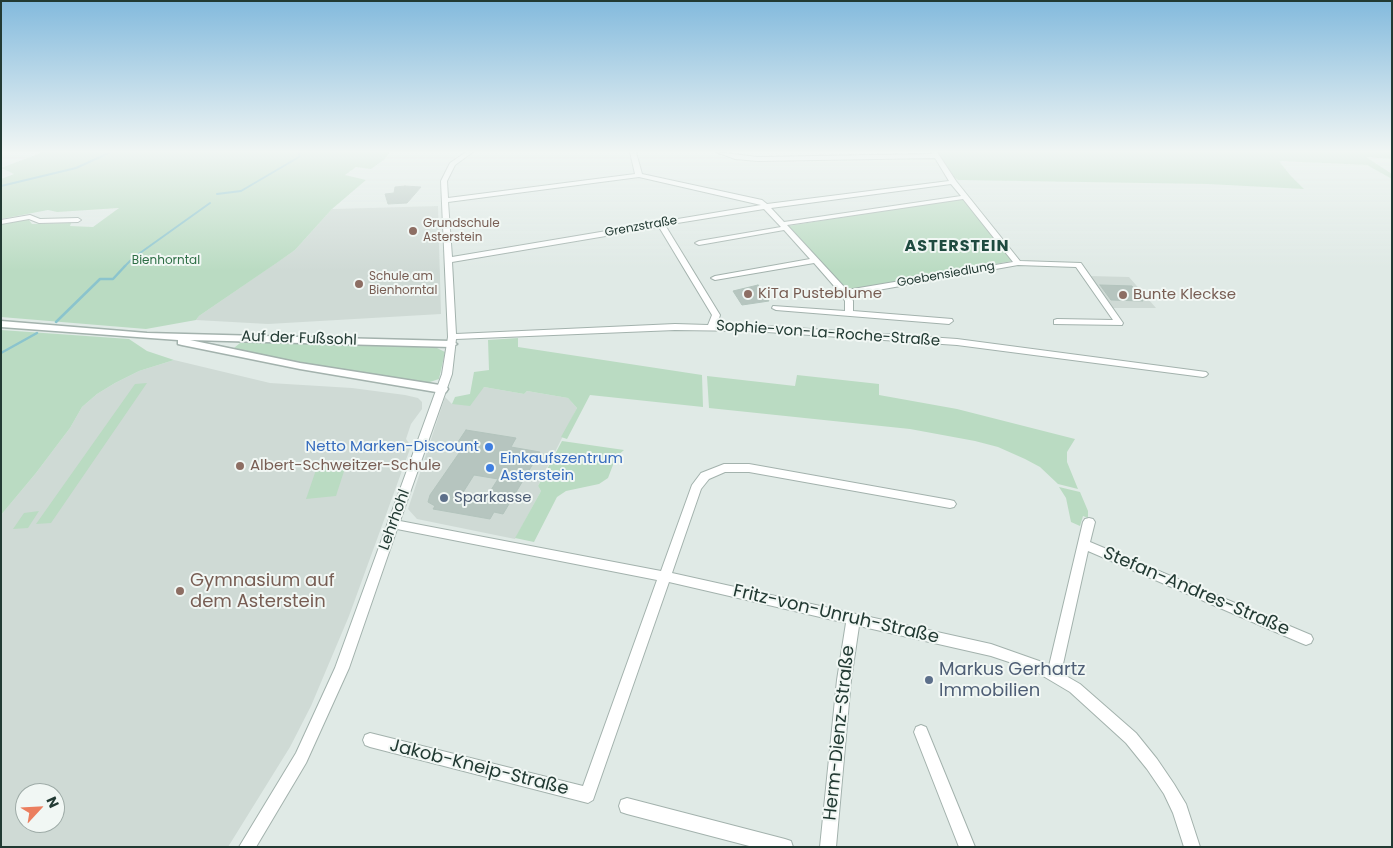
<!DOCTYPE html>
<meta charset="utf-8">
<style>
body{margin:0}
#map{position:relative;width:1393px;height:848px;overflow:hidden;background:#e0eae6;font-family:Poppins,sans-serif}
canvas{display:block}
.frame{position:absolute;inset:0;border:2px solid #223a33;pointer-events:none}
.north{position:absolute;left:15px;top:783px;width:50px;height:50px;box-sizing:border-box;background:#f1f7f4;border:1px solid #9eaba7;border-radius:50%;rotate:65deg;font-size:14px;font-weight:700;line-height:20px;text-align:center;color:#223a33}
.north::after{content:'';display:block;margin:auto;width:18px;height:22px;background:#eb7e5e;clip-path:polygon(50% 0,100% 100%,50% 72%,0 100%)}
</style>
<div id="map">
<canvas width="1393" height="848"></canvas>
<div class="frame"></div>
<div class="north">N</div>
</div>
<script>
const g = document.querySelector('canvas').getContext('2d');
g.lineJoin = 'round';
function fill(path, color) {
  g.fillStyle = color;
  g.fill(path, 'evenodd');
}
function toPath(rows) {
  const path = new Path2D();
  for (const r of rows) {
    path.moveTo(r[0], r[1]);
    for (let i = 2; i < r.length; i += 2) path.lineTo(r[i], r[i + 1]);
  }
  return path;
}
function trace(path, color, width, dash) {
  g.strokeStyle = color;
  g.lineWidth = width;
  g.lineCap = dash ? 'butt' : 'round';
  g.setLineDash(dash || []);
  g.stroke(path);
}
function write(font, color, halo, rows, align = 'center') {
  g.font = font + ' Poppins,sans-serif';
  g.lineWidth = 4;
  g.setLineDash([]);
  g.textBaseline = 'middle';
  g.strokeStyle = halo;
  g.fillStyle = color;
  for (const [text, x, y, turn = 0] of rows) {
    g.save();
    g.translate(x, y);
    g.rotate((+turn || 0) * Math.PI / 180);
    g.textAlign = isNaN(turn) ? turn : align;
    if (halo) g.strokeText(text, 0, 0);
    g.fillText(text, 0, 0);
    g.restore();
  }
}
const built = toPath([
 [438,206,441,314,268,324,196,320,199,316,295,250,332,209],
 [1089,276,1129,277,1156,308,1110,308],
 [174,360,270,383,352,388,405,395,418,398,422,402,422,409,411,424,406,439,411,446,349,616,311,706,290,747,228,847,1,847,1,515,36,473,70,428,82,407,97,394,115,383,139,371],
 [25,793,55,793,55,823,25,823],
 [484,387,524,394,527,391,568,398,577,408,538,486,541,491,515,539,417,519,408,509,445,397,452,404]
]);
const green = toPath([
 [43,152,390,152,385,159,371,169,356,167,345,175,366,180,332,209,295,250,278,262,199,316,196,320,146,329,1,317,1,223,28,219,32,224,71,223,70,226,93,227,119,208,57,212,48,210,1,219,1,179,14,174,1,168],
 [937,152,1392,152,1392,159,1366,157,1392,174,1392,179,1367,165,1279,161,1290,175,1304,189,1207,184,958,180,955,178],
 [963,198,1012,261,845,291,788,226],
 [1,330,129,339,147,351,174,360,139,371,115,383,97,394,82,407,70,428,36,473,1,515],
 [518,338,518,347,702,375,703,407,590,395,567,439,561,437,577,408,568,398,527,391,524,394,484,387,470,406,452,404,455,397,470,394,474,372,489,370,488,340],
 [282,340,437,348,445,352,439,379,424,384,221,348,234,348,240,343,231,341],
 [797,375,879,384,879,395,957,409,1075,439,1067,452,1067,462,1078,489,1058,484,1040,467,1025,459,998,447,975,441,910,429,709,408,707,376,795,386],
 [147,383,51,523,36,524,135,384],
 [562,441,624,450,616,457,608,478,599,484,566,491,557,497,534,542,515,538,541,491,538,486],
 [347,462,336,496,306,499,318,464],
 [1059,487,1080,492,1088,511,1088,518,1083,516,1080,526,1071,522,1066,498],
 [39,511,28,528,13,529,24,513]
]);
const streamFar1 = toPath([
 [1,186,76,168,111,152],
 [217,194,241,191,299,157,299,152],
 [124,267,133,258,210,203]
]);
const stream = toPath([
 [56,322,100,279,113,279,125,266],
 [1,353,37,333]
]);
const building = toPath([
 [405,186,421,187,407,203,388,204,385,194,394,193,395,187,405,186],
 [758,285,769,301,742,305,733,291,758,285],
 [1100,285,1132,286,1143,301,1111,300,1100,285],
 [466,430,516,438,511,447,540,452,503,514,494,512,490,519,433,509,435,506,428,502,430,495,466,443,458,442,466,430],
 [474,475,498,479,486,498,462,494,474,475]
]);
const minor = toPath([
 [466,152,473,152,455,165,447,181,448,198,635,174,630,152,636,152,642,174,762,200,767,204,949,181,935,158,758,161,735,159,716,152,758,157,932,154,931,152,937,152,956,181,1020,261,1081,263,1123,323,1122,325,1054,324,1054,320,1057,319,1113,320,1076,267,1018,265,850,295,853,301,853,311,952,319,953,321,949,324,776,310,772,308,773,306,845,311,845,301,841,294,814,263,715,280,711,278,715,276,810,259,784,230,699,245,695,243,699,241,781,227,764,209,665,225,720,315,717,325,752,325,957,339,1206,372,1208,374,1206,376,1203,377,957,345,752,331,675,330,456,339,452,374,400,521,661,571,692,485,701,473,724,464,749,464,950,500,954,501,956,504,954,507,950,508,749,472,725,472,709,479,701,489,672,573,991,644,1042,662,1049,666,1083,522,1085,519,1089,518,1093,519,1095,522,1090,542,1311,635,1313,639,1311,643,1306,645,1301,643,1088,551,1061,673,1080,684,1136,733,1157,759,1174,784,1186,804,1200,847,1184,847,1173,813,1164,794,1147,769,1126,743,1070,692,1033,670,991,656,859,626,851,680,836,847,820,847,837,680,846,623,669,582,593,800,588,803,370,747,365,745,363,740,365,735,370,733,583,786,657,580,397,529,349,668,306,763,256,847,239,847,296,753,335,668,442,374,448,337,441,181,450,163,466,152],
 [639,177,761,205,452,257,448,202,639,177],
 [951,184,961,196,784,222,771,208,951,184],
 [963,199,1013,262,847,290,787,225,963,199],
 [659,227,712,315,708,325,675,324,456,334,452,262,659,227],
 [30,215,40,219,78,218,81,220,78,222,39,223,29,219,1,224,1,220,30,215],
 [921,725,926,727,975,847,959,847,914,732,916,727,921,725],
 [627,798,785,839,791,841,793,847,753,847,627,814,621,812,619,806,621,800,627,798]
]);
const tertiary = toPath([
 [1,321,147,333,451,341,457,344,451,347,190,340,300,363,446,386,448,389,446,392,442,393,300,369,182,345,178,344,178,340,1,327,1,321]
]);
const markers = [
 [413,231,5,"#8d6e63"],
 [359,284,5,"#8d6e63"],
 [748,294,5,"#8d6e63"],
 [1123,295,5,"#8d6e63"],
 [489,447,5,"#3f7fe0"],
 [240,466,5,"#8d6e63"],
 [490,468,5,"#3f7fe0"],
 [444,498,5,"#5c6f8a"],
 [180,591,5,"#8d6e63"],
 [929,680,5,"#5c6f8a"]
];
const farEducationnames = [
 ["Grundschule",423,224],
 ["Asterstein",423,238],
 ["Schule am",369,277],
 ["Bienhorntal",369,291]
];
const farStreetnames = [
 ["Grenzstraße",641,227,-10],
 ["Goebensiedlung",946,275,-10]
];
const farParknames = [
 ["Bienhorntal",166,261]
];
const educationNames = [
 ["KiTa Pusteblume",758,294],
 ["Bunte Kleckse",1133,295],
 ["Albert-Schweitzer-Schule",250,466]
];
const streetNames = [
 ["Sophie-von-La-Roche-Straße",828,334,4],
 ["Auf der Fußsohl",299,339,2],
 ["Lehrhohl",395,520,-70]
];
const shopNames = [
 ["Netto Marken-Discount",479,447],
 ["Einkaufszentrum",500,459,"left"],
 ["Asterstein",500,476,"left"]
];
const serviceNames = [
 ["Sparkasse",454,498]
];
const farDistrictnames = [
 ["ASTERSTEIN",957,247]
];
const nearEducationnames = [
 ["Gymnasium auf",190,581],
 ["dem Asterstein",190,602]
];
const nearStreetnames = [
 ["Stefan-Andres-Straße",1196,592,23],
 ["Fritz-von-Unruh-Straße",836,615,13],
 ["Herm-Dienz-Straße",840,733,-84],
 ["Jakob-Kneip-Straße",479,768,14]
];
const nearServicenames = [
 ["Markus Gerhartz",939,670],
 ["Immobilien",939,691]
];
fill(built, '#cfdad5');
fill(green, '#badbc2');
trace(streamFar1, '#8bc4cd', 2);
trace(stream, '#8bc4cd', 2.5);
fill(building, '#b6c5bf');
trace(building, '#b3c4bd', 1);
trace(minor, '#a3b2ad', 2);
trace(tertiary, '#a3b2ad', 3);
fill(minor, '#fff');
fill(tertiary, '#fff');
const sky = g.createLinearGradient(0, 0, 0, 271);
sky.addColorStop(0, '#83badd');
sky.addColorStop(0.56, '#f1f6f4');
sky.addColorStop(1, '#f1f6f400');
g.fillStyle = sky;
g.fillRect(0, 0, 1393, 271);
for (const [x, y, r, color] of markers) {
  const dot = new Path2D();
  dot.arc(x, y, r, 0, 2 * Math.PI);
  g.fillStyle = color;
  g.fill(dot);
  trace(dot, '#f1f7f4', 2);
}
write('12px', '#785e54', '#f1f7f4', farEducationnames, 'left');
write('12px', '#223a33', '#f1f7f4', farStreetnames);
write('12px', '#2e6f46', '#f1f7f4', farParknames);
write('15px', '#785e54', '#f1f7f4', educationNames, 'left');
write('15px', '#223a33', '#f1f7f4', streetNames);
write('15px', '#366cbe', '#f1f7f4', shopNames, 'right');
write('15px', '#4e5e75', '#f1f7f4', serviceNames, 'left');
g.letterSpacing = '1px';
write('bold 16px', '#1f4b40', '#f1f7f4', farDistrictnames);
g.letterSpacing = '0px';
write('18px', '#785e54', '#f1f7f4', nearEducationnames, 'left');
write('18px', '#223a33', '#f1f7f4', nearStreetnames);
write('18px', '#4e5e75', '#f1f7f4', nearServicenames, 'left');
</script>
